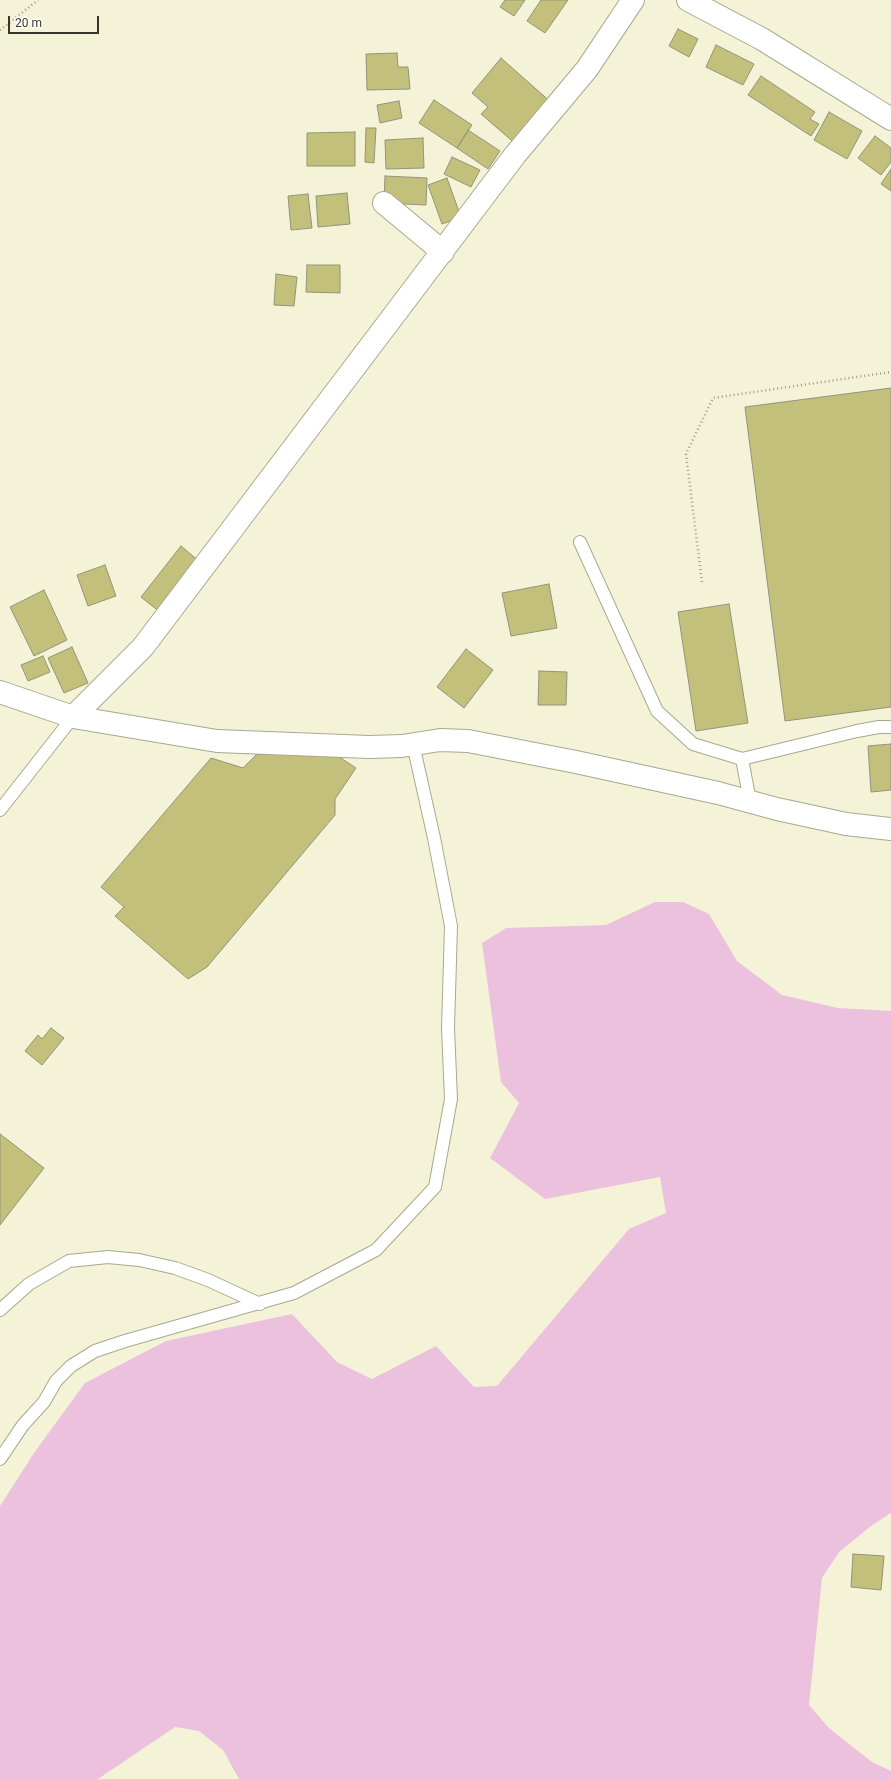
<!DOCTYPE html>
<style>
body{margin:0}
#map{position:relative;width:891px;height:1779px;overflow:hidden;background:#f4f3d8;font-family:Roboto,sans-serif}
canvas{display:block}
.scale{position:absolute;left:8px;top:16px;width:91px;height:18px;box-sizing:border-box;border:2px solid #36362b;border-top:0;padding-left:5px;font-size:12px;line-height:14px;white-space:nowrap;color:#36362b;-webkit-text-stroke:3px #fffff9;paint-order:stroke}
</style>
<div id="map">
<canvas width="891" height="1779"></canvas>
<div class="scale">20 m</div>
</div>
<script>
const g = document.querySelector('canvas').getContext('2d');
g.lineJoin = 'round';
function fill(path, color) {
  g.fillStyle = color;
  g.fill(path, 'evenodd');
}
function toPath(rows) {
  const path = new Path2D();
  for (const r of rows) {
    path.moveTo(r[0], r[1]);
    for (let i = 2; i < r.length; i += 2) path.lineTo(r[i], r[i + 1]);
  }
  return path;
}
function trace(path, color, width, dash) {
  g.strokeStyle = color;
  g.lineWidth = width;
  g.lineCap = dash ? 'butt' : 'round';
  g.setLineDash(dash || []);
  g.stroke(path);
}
const green = toPath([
 [655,902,683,902,709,914,737,961,782,995,838,1008,891,1011,891,1513,871,1526,839,1552,822,1578,809,1705,829,1728,872,1762,891,1771,891,1779,239,1779,223,1750,199,1731,175,1727,98,1779,0,1779,0,1506,34,1453,85,1383,166,1341,292,1314,337,1362,372,1379,436,1346,474,1387,497,1386,629,1229,666,1213,660,1177,545,1199,490,1158,519,1103,501,1082,482,943,506,928,606,925]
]);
const building = toPath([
 [505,0,525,0,514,16,500,7,505,0],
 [541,0,568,0,545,33,527,21,541,0],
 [678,29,698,39,689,57,669,46,678,29],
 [716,45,754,64,743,85,706,67,716,45],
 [397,53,398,67,408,67,410,89,367,90,366,54,397,53],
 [501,58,553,104,518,146,481,114,488,107,472,93,501,58],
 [761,76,815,112,810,119,819,124,811,136,748,95,761,76],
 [434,100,472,125,457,148,419,123,434,100],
 [399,101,402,118,380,123,377,105,399,101],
 [829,112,862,131,847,159,814,140,829,112],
 [366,128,376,128,374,163,365,162,366,128],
 [468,130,500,151,488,169,457,148,468,130],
 [355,132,355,166,307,166,307,133,355,132],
 [875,136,891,148,891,162,881,175,858,158,875,136],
 [423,138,424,168,386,169,385,140,423,138],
 [452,157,480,170,471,187,444,174,452,157],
 [891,169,891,191,881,184,891,169],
 [385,176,427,178,426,205,384,203,385,176],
 [447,178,461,217,442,224,428,185,447,178],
 [347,193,350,224,318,227,316,196,347,193],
 [308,194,312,228,291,230,288,196,308,194],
 [307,265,340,265,340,293,306,292,307,265],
 [276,274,297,277,294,306,274,305,276,274],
 [891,388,891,707,785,721,745,407,891,388],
 [181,546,200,562,161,613,141,597,181,546],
 [105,565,116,596,88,606,77,575,105,565],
 [549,584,557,628,511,636,502,593,549,584],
 [44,590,67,640,34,656,10,607,44,590],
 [729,604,748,723,696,731,678,612,729,604],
 [72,647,88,683,64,693,48,658,72,647],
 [466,649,493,670,464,708,437,687,466,649],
 [43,656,50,672,28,681,21,665,43,656],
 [539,671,567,672,566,705,538,705,539,671],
 [891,744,891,790,871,792,868,746,891,744],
 [330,751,356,768,335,799,335,815,207,967,188,979,115,916,124,907,101,887,211,758,243,768,257,754,330,751],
 [51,1028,64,1038,42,1065,25,1051,38,1035,42,1039,51,1028],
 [0,1134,44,1168,0,1225,0,1134],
 [853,1554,884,1556,881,1590,851,1587,853,1554]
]);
const path = toPath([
 [0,30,38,0],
 [702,582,686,454,713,398,891,372]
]);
const service = toPath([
 [580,542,657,711,693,744,742,759,750,801],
 [742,759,857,731,879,727,891,727],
 [0,810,73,717],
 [0,1310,29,1284,69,1261,108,1257,139,1260,175,1268,208,1280,260,1304],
 [0,1459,23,1425,44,1402,56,1381,71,1366,95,1351,125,1341,294,1293,376,1250,435,1187,451,1099,448,1028,451,926,434,838,413,744]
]);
const minor = toPath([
 [688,0,762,39,891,119],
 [384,203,443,252],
 [0,692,73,717,217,741,369,747,402,746,440,740,468,741,576,762,718,793,777,809,846,824,891,829],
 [73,717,143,647,515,155,587,69,633,0]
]);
fill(green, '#ebc1dd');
fill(building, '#c3c07c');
trace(building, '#939379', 1);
trace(service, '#a9a98f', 14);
trace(minor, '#a9a98f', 24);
trace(path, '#9e9d89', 2.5, [1, 3]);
trace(service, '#fff', 12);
trace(minor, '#fff', 22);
</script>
